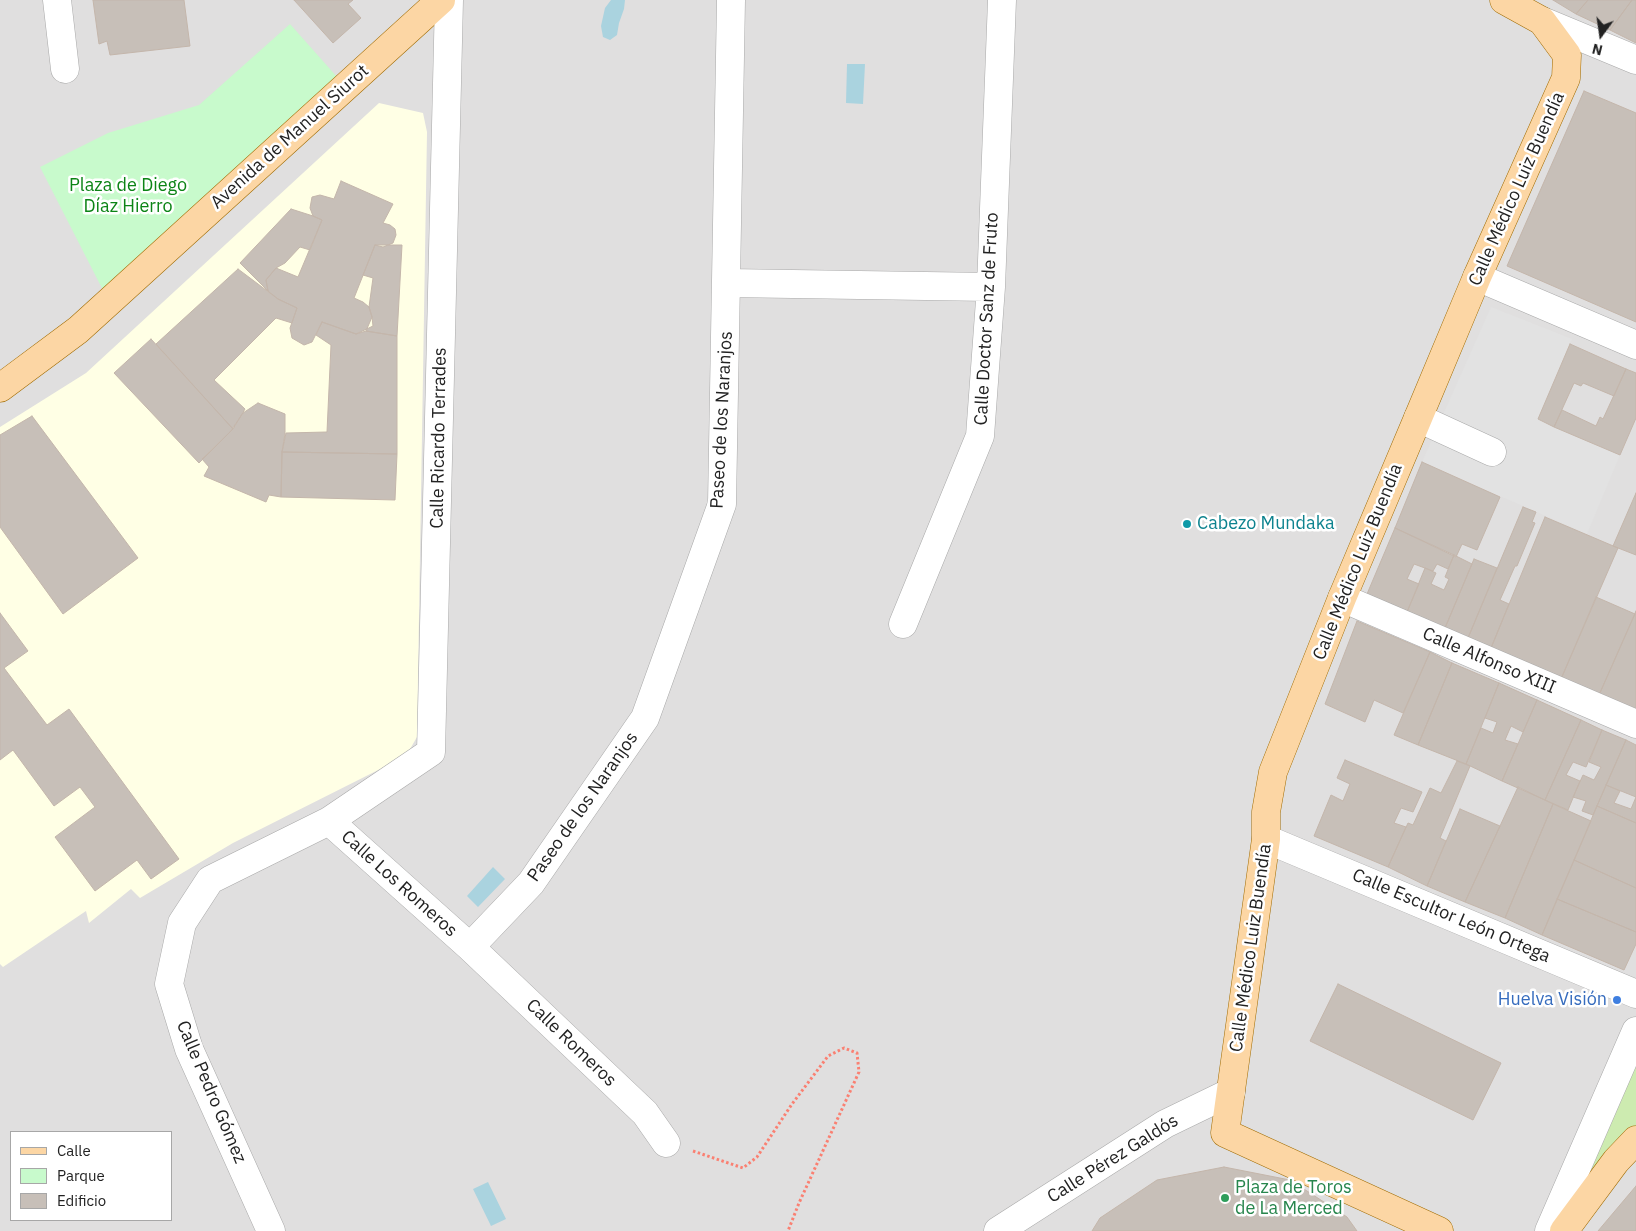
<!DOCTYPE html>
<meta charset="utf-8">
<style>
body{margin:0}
#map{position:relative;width:1636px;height:1231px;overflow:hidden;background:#f2efe9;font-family:"IBM Plex Sans",sans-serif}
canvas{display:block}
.legend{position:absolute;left:10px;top:1131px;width:162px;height:90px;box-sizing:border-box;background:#fff;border:1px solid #a7a7a7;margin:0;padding:6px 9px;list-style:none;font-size:15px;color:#222}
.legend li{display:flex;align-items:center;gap:10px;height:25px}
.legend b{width:25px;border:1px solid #a7a7a7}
.north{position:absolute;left:1576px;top:10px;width:50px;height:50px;-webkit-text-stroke:4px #fff;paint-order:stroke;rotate:194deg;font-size:14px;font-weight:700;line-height:20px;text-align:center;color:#222}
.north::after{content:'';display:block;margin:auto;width:18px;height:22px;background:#222;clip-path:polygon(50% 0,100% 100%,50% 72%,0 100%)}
</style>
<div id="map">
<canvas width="1636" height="1231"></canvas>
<ul class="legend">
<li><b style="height:6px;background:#fcd6a4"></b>Calle</li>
<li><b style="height:14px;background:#c8facc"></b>Parque</li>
<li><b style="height:14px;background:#c7bfb8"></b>Edificio</li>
</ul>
<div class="north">N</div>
</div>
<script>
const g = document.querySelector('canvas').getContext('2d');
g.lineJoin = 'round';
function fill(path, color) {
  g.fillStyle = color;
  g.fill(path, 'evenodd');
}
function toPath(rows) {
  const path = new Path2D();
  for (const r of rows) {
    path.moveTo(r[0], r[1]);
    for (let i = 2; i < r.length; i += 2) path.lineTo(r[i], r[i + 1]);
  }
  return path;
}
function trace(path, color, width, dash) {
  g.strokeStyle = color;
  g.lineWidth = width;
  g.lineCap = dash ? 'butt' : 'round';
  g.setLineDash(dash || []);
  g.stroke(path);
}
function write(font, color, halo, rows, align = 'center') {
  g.font = font + ' "IBM Plex Sans",sans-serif';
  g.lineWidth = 5;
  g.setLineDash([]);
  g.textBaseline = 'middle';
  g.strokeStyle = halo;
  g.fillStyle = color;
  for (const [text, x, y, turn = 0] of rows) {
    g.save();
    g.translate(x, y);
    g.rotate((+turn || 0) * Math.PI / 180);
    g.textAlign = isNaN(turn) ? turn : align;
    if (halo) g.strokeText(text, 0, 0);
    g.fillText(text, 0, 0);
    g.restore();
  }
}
const residential = toPath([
 [0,0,1636,0,1636,1231,0,1231],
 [11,1132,171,1132,171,1220,11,1220]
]);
const education = toPath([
 [379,103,423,113,427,132,417,737,406,756,233,843,140,898,131,889,89,923,86,911,3,967,0,964,0,427,86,373]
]);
const grass = toPath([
 [1636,1064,1636,1125,1604,1158,1577,1195]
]);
const park = toPath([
 [290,24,346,87,109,302,40,167,108,133,199,105]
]);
const parking = toPath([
 [1491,307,1572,339,1538,419,1620,455,1587,534,1422,462]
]);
const water = toPath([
 [611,0,625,0,624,9,619,23,617,35,610,40,603,37,601,26,605,8],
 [847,64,865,64,863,104,846,103],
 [493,867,505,879,478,907,467,896],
 [488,1182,506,1219,491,1226,473,1189]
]);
const building = toPath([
 [93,0,184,0,190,46,110,55,107,41,99,44,93,0],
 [294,0,353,0,348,4,361,18,333,43,294,0],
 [1553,0,1588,0,1576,14,1553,0],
 [1588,0,1632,0,1610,30,1576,14,1588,0],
 [1632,0,1636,0,1636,43,1610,30,1632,0],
 [1584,91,1636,113,1636,322,1507,266,1584,91],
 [341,181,393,204,383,223,390,225,395,229,396,235,393,243,383,247,375,245,354,298,363,302,369,307,372,317,373,326,356,334,322,322,312,342,304,345,292,338,290,328,297,308,278,299,268,291,266,280,276,268,298,277,322,220,313,216,310,208,312,197,320,195,334,199,341,181],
 [291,209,313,216,322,220,310,250,300,247,285,263,276,268,266,280,268,291,240,263,291,209],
 [375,245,402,245,397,336,366,331,372,317,369,307,373,278,363,275,375,245],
 [238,269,278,299,297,308,292,323,276,318,214,380,245,409,233,429,156,344,238,269],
 [322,322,356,334,366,331,397,336,397,454,282,452,286,433,327,432,331,345,316,335,322,322],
 [151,339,233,429,199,463,114,373,151,339],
 [1570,344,1626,369,1614,396,1583,383,1581,386,1574,383,1554,427,1538,419,1570,344],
 [1626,369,1636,373,1636,418,1620,455,1554,427,1562,410,1596,426,1600,417,1603,419,1626,369],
 [258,403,285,414,285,434,282,452,281,497,269,495,266,502,204,476,209,467,202,459,230,432,243,413,258,403],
 [32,416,138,558,63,614,0,527,0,435,32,416],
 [282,452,397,454,395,500,281,497,282,452],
 [1422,462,1500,497,1477,550,1462,544,1456,557,1395,528,1422,462],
 [1636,493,1636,555,1613,546,1636,493],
 [1523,507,1536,512,1532,522,1535,523,1517,566,1515,566,1500,600,1509,604,1491,648,1468,638,1523,507],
 [1545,517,1618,548,1561,679,1491,648,1545,517],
 [1395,528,1454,555,1448,569,1437,564,1433,571,1414,564,1407,579,1419,584,1407,612,1367,594,1395,528],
 [1454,555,1472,564,1445,628,1407,612,1425,568,1436,573,1431,584,1444,590,1449,579,1445,577,1454,555],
 [1474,559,1497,568,1468,638,1445,628,1474,559],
 [1596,597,1635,614,1599,695,1561,679,1596,597],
 [1636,611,1636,711,1599,695,1636,611],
 [0,613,28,651,4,668,47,725,69,709,179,859,151,879,137,860,95,891,55,837,95,807,80,787,54,806,13,750,0,760,0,613],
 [1357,621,1430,652,1403,713,1374,700,1365,722,1325,704,1357,621],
 [1430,652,1452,663,1418,745,1394,735,1430,652],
 [1452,663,1499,683,1466,764,1418,745,1452,663],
 [1499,683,1537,700,1523,732,1511,726,1505,740,1518,744,1502,781,1466,764,1481,728,1493,733,1497,722,1485,718,1499,683],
 [1537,700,1581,720,1545,800,1502,781,1537,700],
 [1581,720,1602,730,1586,767,1573,762,1566,775,1580,781,1568,810,1545,800,1581,720],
 [1602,730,1626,740,1593,815,1582,811,1586,801,1573,797,1583,775,1594,780,1601,767,1589,762,1602,730],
 [1626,740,1636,745,1636,797,1606,785,1626,740],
 [1345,760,1422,792,1413,812,1401,808,1394,823,1406,827,1388,867,1314,836,1331,795,1343,801,1350,784,1337,778,1345,760],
 [1457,761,1470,766,1440,838,1446,841,1427,886,1388,867,1408,823,1413,825,1430,788,1441,793,1457,761],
 [1606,785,1620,791,1614,803,1631,809,1636,797,1636,823,1597,806,1606,785],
 [1518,787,1553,804,1505,918,1465,902,1518,787],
 [1553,804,1591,821,1542,935,1505,918,1553,804],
 [1597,806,1636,823,1636,888,1574,860,1597,806],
 [1460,809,1500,826,1465,902,1427,886,1460,809],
 [1574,860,1636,888,1636,932,1557,899,1574,860],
 [1557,899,1636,932,1636,944,1624,970,1542,935,1557,899],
 [1338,984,1501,1063,1473,1120,1310,1041,1338,984],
 [1224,1167,1290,1180,1347,1217,1357,1231,1092,1231,1100,1218,1157,1180,1224,1167],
 [1636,1186,1636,1231,1598,1231,1636,1186]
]);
const path = toPath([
 [693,1151,743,1168,757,1157,792,1104,828,1056,844,1048,857,1053,859,1072,799,1203,788,1231]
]);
const minor = toPath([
 [57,0,65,69],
 [1542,21,1636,60],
 [1477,277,1636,345],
 [727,283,991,287],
 [1418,418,1492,452],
 [1342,598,1636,724],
 [903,624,980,436,991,287,1002,0],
 [329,821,470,947,645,1113,666,1143],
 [1266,839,1636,994],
 [470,947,531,883,645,718,722,504,731,0],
 [271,1231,189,1049,169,984,182,923,210,880,329,821,431,752,449,0],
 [998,1231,1165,1124,1231,1092],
 [1549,1231,1636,1031]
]);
const major = toPath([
 [0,388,78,330,441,0],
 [1439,1231,1225,1133,1266,839,1266,812,1273,772,1342,598,1418,418,1477,277,1566,78,1567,55,1542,21,1504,0],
 [1564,1231,1616,1161,1636,1140]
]);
const markers = [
 [1187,524,5,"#0f9aa8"],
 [1617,1000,5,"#3f7fe0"],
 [1225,1198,5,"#2e9e5b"]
];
const streetNames = [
 ["Avenida de Manuel Siurot",290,137,-42],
 ["Calle Médico Luiz Buendía",1517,189,-66],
 ["Calle Doctor Sanz de Fruto",987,319,-87],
 ["Paseo de los Naranjos",722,420,-87],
 ["Calle Ricardo Terrades",439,438,-89],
 ["Calle Médico Luiz Buendía",1358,562,-68],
 ["Calle Alfonso XIII",1489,661,23],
 ["Paseo de los Naranjos",583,807,-55],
 ["Calle Los Romeros",399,884,42],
 ["Calle Escultor León Ortega",1451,916,23],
 ["Calle Médico Luiz Buendía",1251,948,-82],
 ["Calle Romeros",571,1043,44],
 ["Calle Pedro Gómez",211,1092,67],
 ["Calle Pérez Galdós",1113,1159,-32]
];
const parkNames = [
 ["Plaza de Diego",128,186],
 ["Díaz Hierro",128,207]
];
const cultureNames = [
 ["Cabezo Mundaka",1197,524]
];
const shopNames = [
 ["Huelva Visión",1607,1000]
];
const leisureNames = [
 ["Plaza de Toros",1235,1188],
 ["de La Merced",1235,1209]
];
fill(residential, '#e0dfdf');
fill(education, '#ffffe5');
fill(grass, '#cdebb0');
fill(park, '#c8facc');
fill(parking, '#e2e2e2');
fill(water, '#aad3df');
fill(building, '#c7bfb8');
trace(building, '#c4b6ab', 1);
trace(minor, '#a9a9a9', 29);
trace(major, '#a06b00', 29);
trace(path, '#fa8072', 3, [2.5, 2.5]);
trace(minor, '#fff', 28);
trace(major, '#fcd6a4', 28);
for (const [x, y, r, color] of markers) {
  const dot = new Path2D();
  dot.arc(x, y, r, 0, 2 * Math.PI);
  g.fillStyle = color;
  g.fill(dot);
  trace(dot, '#fff', 2);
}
write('18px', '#222', '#fff', streetNames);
write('18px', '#0c8416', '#fff', parkNames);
write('18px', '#0d838f', '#fff', cultureNames, 'left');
write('18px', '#366cbe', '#fff', shopNames, 'right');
write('18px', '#27864d', '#fff', leisureNames, 'left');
</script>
